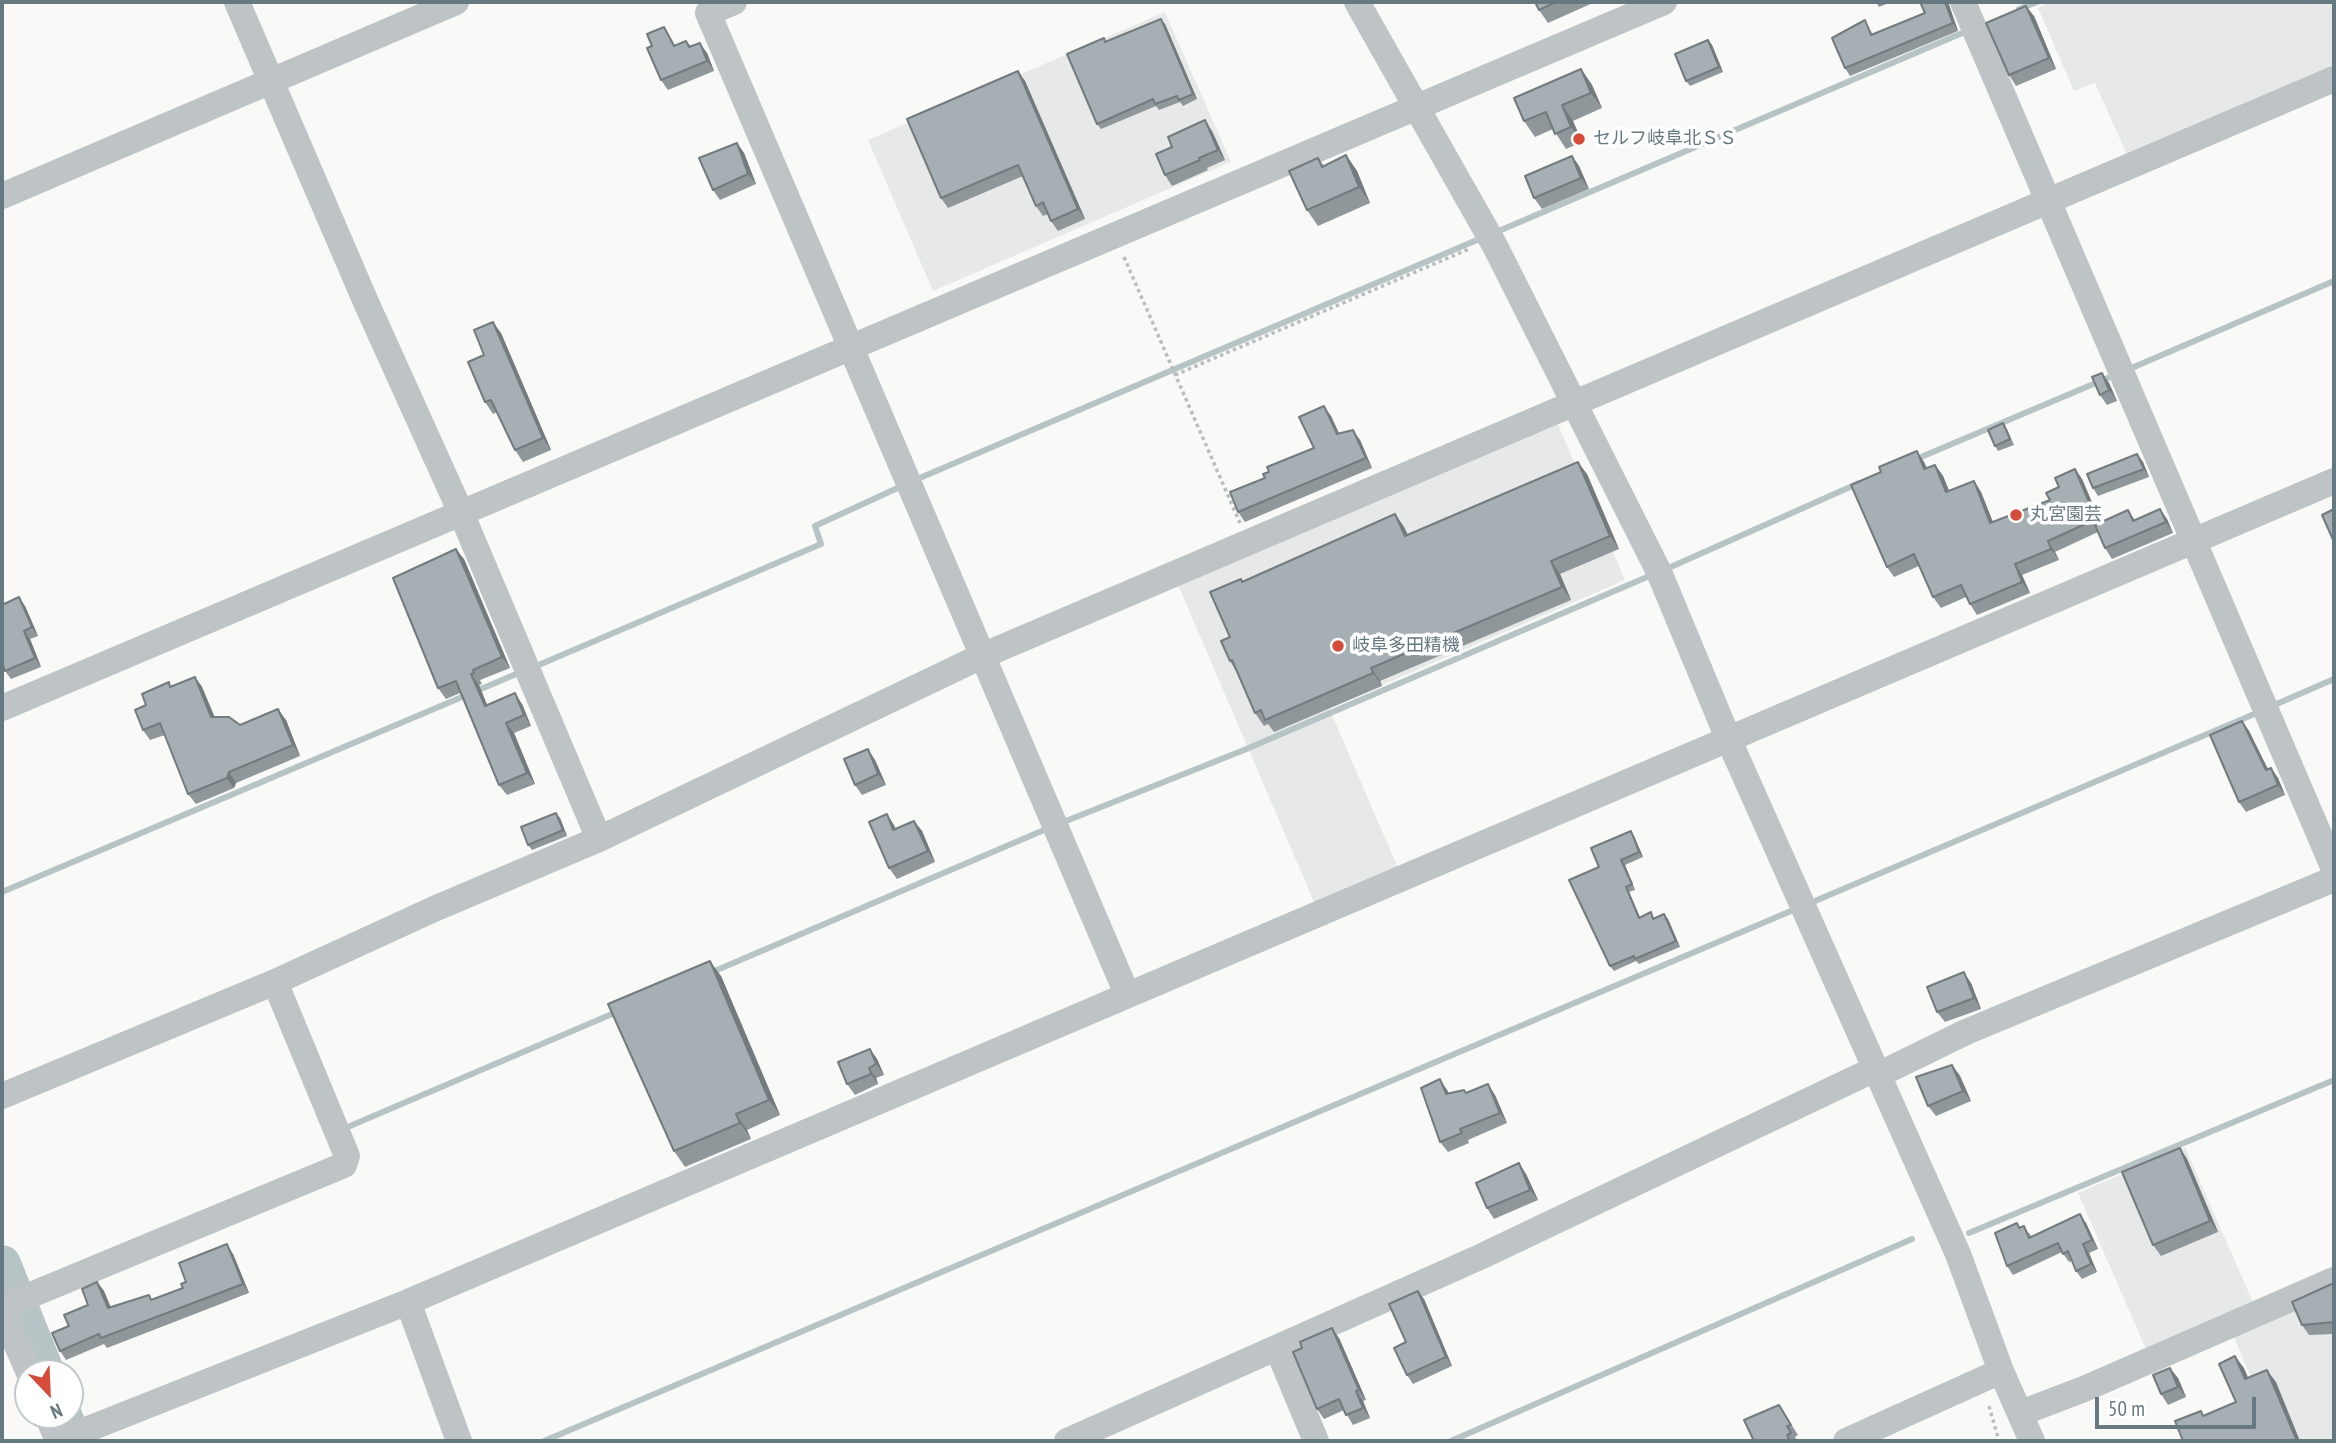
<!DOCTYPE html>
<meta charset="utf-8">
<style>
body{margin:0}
#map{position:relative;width:2336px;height:1443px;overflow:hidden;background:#f9f9f7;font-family:"PT Sans Narrow",sans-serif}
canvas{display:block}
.frame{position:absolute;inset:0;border:4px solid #667880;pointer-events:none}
.north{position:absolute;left:14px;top:1359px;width:70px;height:70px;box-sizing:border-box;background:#fff;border:2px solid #c2c9cc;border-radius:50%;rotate:157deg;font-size:19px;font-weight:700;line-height:28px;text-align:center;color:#667880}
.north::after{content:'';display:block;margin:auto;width:24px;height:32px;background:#d54c3b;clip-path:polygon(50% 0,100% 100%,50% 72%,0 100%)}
.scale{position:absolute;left:2095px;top:1397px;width:161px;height:32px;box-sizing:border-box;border:4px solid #667880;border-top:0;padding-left:9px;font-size:21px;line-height:24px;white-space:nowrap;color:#667880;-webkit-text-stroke:5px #fff;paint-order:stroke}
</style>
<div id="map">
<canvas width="2336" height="1443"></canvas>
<div class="frame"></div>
<div class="north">N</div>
<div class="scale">50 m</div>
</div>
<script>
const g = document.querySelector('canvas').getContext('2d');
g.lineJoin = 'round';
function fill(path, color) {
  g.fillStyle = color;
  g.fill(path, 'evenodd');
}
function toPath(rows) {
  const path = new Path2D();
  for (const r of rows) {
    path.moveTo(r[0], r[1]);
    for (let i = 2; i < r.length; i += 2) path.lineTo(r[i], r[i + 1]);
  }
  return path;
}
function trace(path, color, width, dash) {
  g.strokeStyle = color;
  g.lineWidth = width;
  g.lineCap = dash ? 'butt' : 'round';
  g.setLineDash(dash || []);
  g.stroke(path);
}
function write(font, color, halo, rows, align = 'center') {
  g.font = font + ' "PT Sans Narrow","Noto Sans JP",sans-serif';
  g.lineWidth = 7;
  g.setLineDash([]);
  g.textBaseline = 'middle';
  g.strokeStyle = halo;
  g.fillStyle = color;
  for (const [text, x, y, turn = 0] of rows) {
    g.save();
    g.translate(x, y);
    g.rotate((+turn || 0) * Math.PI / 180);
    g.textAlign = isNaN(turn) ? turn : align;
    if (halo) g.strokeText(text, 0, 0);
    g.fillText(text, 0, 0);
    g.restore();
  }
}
const built = toPath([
 [2052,2,2334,2,2334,69,2128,157,2095,83,2074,91,2038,8],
 [1165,12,1231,162,933,291,868,140],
 [1557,422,1625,580,1329,708,1398,868,1315,904,1178,585],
 [2185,1147,2255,1307,2148,1354,2078,1193],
 [2334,1290,2334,1441,2277,1441,2232,1332]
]);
const stream = toPath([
 [2019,9,2037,2],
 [1494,233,1967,31],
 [2127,370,2334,281],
 [1914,460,2117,374],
 [915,480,1484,237],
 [1664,570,1859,483],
 [534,667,821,544,815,526,902,486],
 [2272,706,2334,679],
 [1061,823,1244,750,1654,574],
 [2,892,521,672],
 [1808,904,2259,712],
 [710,973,1051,827],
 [343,1129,619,1011],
 [1969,1233,2334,1080],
 [544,1441,1798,908],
 [1451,1441,1912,1239]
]);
const river = toPath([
 [2,1264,46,1373],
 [63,1415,73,1441]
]);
const path = toPath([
 [1124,257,1240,523],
 [1175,375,1469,249],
 [1989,1406,1999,1441]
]);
const minor = toPath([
 [237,2,365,300,462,515,599,839],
 [734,2,708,13,1127,994],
 [1357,2,1495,246,1659,572,1728,738,1958,1254,2001,1371,2032,1441],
 [1963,2,2334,869],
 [2,196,456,2],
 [2,708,1664,2],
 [1878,1075,1966,1032,2334,879],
 [2,1096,275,982,434,909,599,839,982,656,2334,79],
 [408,1302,459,1441],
 [2,1307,344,1165,347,1156,275,982],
 [2,1311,29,1373],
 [1278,1350,1316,1441],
 [2021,1413,2084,1389,2334,1280],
 [47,1415,58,1441],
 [58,1441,408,1302,2334,481],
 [1067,1441,1480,1257,1875,1069],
 [1846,1441,2001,1371]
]);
const wall = toPath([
 [1535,2,1595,2,1548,23,1539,10],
 [1876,2,1891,2,1879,7],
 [1948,2,1958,31,1850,76,1845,68,1865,20,1873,35],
 [2034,16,2056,69,2016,86,2009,75],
 [1165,24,1197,99,1183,106,1180,102,1159,110,1156,106,1101,129,1097,124,1106,42],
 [664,27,675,45,686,41,691,46,707,53,714,71,668,90,661,80,652,46],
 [1708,40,1712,45,1723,72,1690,86,1686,81],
 [1581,69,1592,85,1602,108,1573,121,1582,142,1566,149,1553,129,1535,137,1524,121],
 [1025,81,1085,219,1058,231,1051,221,1048,214,1043,216,1036,206,1023,176,948,208,941,198],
 [1212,131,1225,160,1207,168,1208,170,1172,186,1165,175],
 [737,143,744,153,756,184,720,200,713,190],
 [1346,155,1357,171,1370,203,1318,226,1307,210,1318,158,1324,166],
 [1572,156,1579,166,1589,189,1542,209,1534,198],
 [501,333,551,450,523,462,515,450,497,412,493,414,485,402,484,355],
 [2102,373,2109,383,2117,401,2107,405,2100,395],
 [1331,416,1339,434,1360,440,1372,468,1245,522,1238,512,1269,472,1314,448],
 [2003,423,2007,429,2014,445,1998,451,1995,446],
 [1917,451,1924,462,1927,468,1935,465,1943,476,1949,491,1974,481,1981,492,1993,522,2050,500,2075,469,2082,479,2100,522,2128,510,2135,520,2167,519,2173,533,2112,559,2105,548,2098,532,2055,552,2059,560,2022,575,2030,593,1977,615,1970,604,1966,597,1941,608,1933,597,1919,566,1894,577,1887,567,1881,472],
 [2137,454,2143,462,2149,477,2098,496,2093,488],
 [1587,474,1619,549,1560,574,1571,600,1380,681,1382,686,1274,732,1268,724,1264,726,1255,713,1238,674,1230,661,1230,637,1243,581,1395,514,1404,527,1408,535],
 [464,559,510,668,480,680,482,684,479,685,487,705,522,704,531,726,514,733,535,784,507,795,499,785,460,693,446,699,438,688],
 [25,606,38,636,30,639,41,667,11,679,5,671],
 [195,677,202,687,214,717,240,725,286,720,300,756,236,783,234,788,196,804,188,794,165,735,150,740,143,730,146,705,171,686],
 [2242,721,2249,731,2268,769,2271,768,2278,778,2285,795,2246,812,2239,802],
 [875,760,886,785,862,795,855,785],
 [887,814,896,829,914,821,922,831,935,862,897,879,889,868],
 [560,818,567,836,532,850,528,845],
 [1634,836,1643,857,1625,865,1635,890,1629,892,1640,917,1668,919,1680,947,1639,964,1636,961,1614,971,1610,966,1599,867],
 [721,976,780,1115,747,1130,751,1139,685,1167,674,1151],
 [1971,983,1981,1009,1945,1022,1937,1012],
 [870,1049,877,1059,884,1075,876,1078,878,1084,855,1095,847,1084],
 [1952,1065,1960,1076,1971,1101,1936,1116,1928,1106],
 [1447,1090,1449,1093,1495,1095,1507,1123,1468,1140,1469,1143,1448,1152,1440,1142],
 [2180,1148,2187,1159,2218,1232,2161,1256,2153,1245],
 [1526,1174,1538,1200,1494,1219,1487,1208],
 [2017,1223,2020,1227,2030,1234,2031,1237,2086,1223,2098,1249,2089,1253,2097,1272,2082,1279,2076,1271,2072,1261,2069,1262,2062,1252,2013,1275,2007,1266],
 [233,1254,249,1293,107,1348,104,1344,66,1360,60,1351,69,1326,88,1305,97,1282,104,1291,110,1307,149,1295,152,1300,183,1288,186,1282],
 [2334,1283,2334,1334,2309,1335,2302,1325],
 [1424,1299,1452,1366,1413,1384,1407,1375,1406,1342],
 [1339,1338,1366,1400,1363,1401,1370,1418,1353,1425,1344,1410,1324,1419,1317,1409],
 [2178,1378,2186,1397,2168,1405,2161,1394],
 [1779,1405,1798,1435,1795,1437,1797,1441,1754,1441]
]);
const shadedWall = toPath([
 [1945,2,1948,2,1958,31,1953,23],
 [2026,6,2034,16,2056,69,2049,58],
 [1161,19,1165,24,1197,99,1193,94],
 [1708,40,1712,45,1723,72,1719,67],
 [700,43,707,53,714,71,707,61],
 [1581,69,1592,85,1602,108,1591,93],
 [1018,71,1025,81,1085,219,1078,209],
 [1562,105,1573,121,1582,142,1571,127],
 [1205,120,1212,131,1225,160,1218,150],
 [737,143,744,153,756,184,748,174],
 [1346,155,1357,171,1370,203,1359,187],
 [1572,156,1579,166,1589,189,1581,178],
 [493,322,501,333,551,450,543,438],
 [2102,373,2109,383,2117,401,2109,390],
 [1324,406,1331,416,1344,444,1337,434],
 [1353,430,1360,440,1372,468,1366,458],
 [1917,451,1924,462,1932,480,1924,469],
 [2137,454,2143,462,2149,477,2144,469],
 [1578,462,1587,474,1619,549,1610,536],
 [1935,465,1943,476,1954,503,1946,492],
 [2075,469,2082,479,2104,530,2096,519],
 [1974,481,1981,492,1997,533,1990,523],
 [2160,509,2167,519,2173,533,2166,522],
 [1395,514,1404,527,1414,549,1405,536],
 [2048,541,2055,552,2059,560,2051,549],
 [456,549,464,559,510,668,502,657],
 [1551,561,1560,574,1571,600,1562,587],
 [2015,564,2022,575,2030,593,2022,582],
 [19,597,25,606,38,636,32,627],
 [24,631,30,639,41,667,35,658],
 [1371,668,1380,681,1382,686,1373,673],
 [471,674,479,685,492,717,485,706],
 [195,677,202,687,219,727,211,717],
 [515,693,522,704,531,726,524,715],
 [278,709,286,720,300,756,293,745],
 [2242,721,2249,731,2273,780,2266,770],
 [506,723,514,733,535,784,527,773],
 [868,749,875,760,886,785,878,774],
 [2271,768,2278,778,2285,795,2278,785],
 [229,772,236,783,234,788,227,778],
 [556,813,560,818,567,836,563,830],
 [887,814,894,825,901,841,893,830],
 [914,821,922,831,935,862,928,851],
 [1631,831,1634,836,1643,857,1639,852],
 [1621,860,1625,865,1635,890,1632,884],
 [1626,887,1629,892,1642,923,1639,918],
 [1664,914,1668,919,1680,947,1676,941],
 [710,961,721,976,780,1115,769,1100],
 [1964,972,1971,983,1981,1009,1974,998],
 [870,1049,877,1059,884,1075,876,1064],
 [1952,1065,1960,1076,1971,1101,1963,1091],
 [869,1068,876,1078,878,1084,871,1074],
 [1440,1079,1447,1090,1453,1105,1446,1094],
 [1488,1084,1495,1095,1507,1123,1500,1113],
 [736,1114,747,1130,751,1139,740,1123],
 [2180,1148,2187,1159,2218,1232,2210,1221],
 [1519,1163,1526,1174,1538,1200,1530,1190],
 [2080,1214,2086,1223,2098,1249,2092,1240],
 [227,1244,233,1254,249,1293,243,1284],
 [2083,1244,2089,1253,2097,1272,2091,1264],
 [97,1282,104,1291,115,1317,108,1308],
 [1418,1291,1424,1299,1452,1366,1446,1357],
 [1332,1328,1339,1338,1366,1400,1359,1390],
 [2235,1356,2244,1368,2254,1391,2245,1379],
 [2170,1368,2178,1378,2186,1397,2178,1387],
 [2267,1370,2276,1382,2300,1441,2297,1441],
 [1356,1391,1363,1401,1370,1418,1363,1408]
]);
const building = toPath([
 [1535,2,1556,2,1539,10,1535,2],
 [1920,2,1945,2,1953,23,1845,68,1832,38,1865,20,1871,35,1925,13,1920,2],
 [2026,6,2049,58,2009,75,1986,23,2026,6],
 [1161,19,1193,94,1179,100,1177,96,1155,104,1153,99,1097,124,1067,54,1104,38,1105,42,1161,19],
 [664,27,674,46,686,41,689,47,700,43,707,61,661,80,647,48,652,46,647,34,664,27],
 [1708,40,1719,67,1686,81,1675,54,1708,40],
 [1581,69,1591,93,1562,105,1571,127,1555,134,1546,112,1524,121,1514,98,1581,69],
 [1018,71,1078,209,1051,221,1043,202,1036,206,1018,165,941,198,907,119,1018,71],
 [1205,120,1218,150,1199,158,1200,160,1165,175,1156,154,1172,147,1168,137,1205,120],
 [737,143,748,174,713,190,699,158,737,143],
 [1346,155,1359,187,1307,210,1289,171,1318,158,1322,167,1346,155],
 [1572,156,1581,178,1534,198,1525,176,1572,156],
 [493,322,543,438,515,450,491,400,485,402,468,362,484,355,474,330,493,322],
 [2102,373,2109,390,2100,395,2092,377,2102,373],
 [1324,406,1337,434,1353,430,1366,458,1238,512,1230,492,1265,478,1263,474,1269,472,1267,467,1314,448,1299,417,1324,406],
 [2003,423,2010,439,1995,446,1988,430,2003,423],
 [1917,451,1924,469,1935,465,1946,492,1974,481,1990,523,2050,500,2046,493,2059,487,2055,478,2075,469,2096,519,2048,541,2051,549,2015,564,2022,582,1970,604,1961,585,1933,597,1914,554,1887,567,1851,485,1881,472,1879,467,1917,451],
 [2137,454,2144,469,2093,488,2087,474,2137,454],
 [1578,462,1610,536,1551,561,1562,587,1371,668,1373,673,1265,720,1261,710,1255,713,1232,660,1230,661,1221,641,1230,637,1210,592,1241,579,1242,582,1395,514,1405,536,1578,462],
 [2160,509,2166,522,2105,548,2095,525,2128,510,2133,521,2160,509],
 [2334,509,2334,542,2322,515,2334,509],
 [456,549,502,657,473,670,474,673,471,674,485,706,515,693,524,715,506,723,527,773,499,785,456,681,438,688,393,578,456,549],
 [19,597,32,627,24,631,35,658,5,671,2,662,2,605,19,597],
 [195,677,211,717,229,717,240,725,278,709,293,745,229,772,227,778,188,794,160,723,143,730,135,710,146,705,142,694,169,682,170,687,195,677],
 [2242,721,2266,770,2271,768,2278,785,2239,802,2210,735,2242,721],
 [868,749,878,774,855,785,844,759,868,749],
 [556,813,563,830,528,845,521,827,556,813],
 [887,814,893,830,914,821,928,851,889,868,869,822,887,814],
 [1631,831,1639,852,1621,860,1632,884,1626,887,1639,918,1651,912,1653,919,1664,914,1676,941,1635,959,1634,956,1610,966,1569,880,1599,867,1591,848,1631,831],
 [710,961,769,1100,736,1114,740,1123,674,1151,608,1004,710,961],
 [1964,972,1974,998,1937,1012,1927,987,1964,972],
 [870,1049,876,1064,869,1068,871,1074,847,1084,838,1062,870,1049],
 [1952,1065,1963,1091,1928,1106,1916,1077,1952,1065],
 [1440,1079,1446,1094,1464,1090,1466,1093,1488,1084,1500,1113,1460,1129,1462,1133,1440,1142,1421,1088,1440,1079],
 [2180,1148,2210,1221,2153,1245,2122,1172,2180,1148],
 [1519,1163,1530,1190,1487,1208,1476,1183,1519,1163],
 [2080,1214,2092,1240,2083,1244,2091,1264,2076,1271,2068,1251,2063,1254,2058,1243,2007,1266,1995,1233,2017,1223,2019,1228,2024,1226,2029,1238,2080,1214],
 [227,1244,243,1284,101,1338,99,1334,60,1351,52,1333,69,1326,64,1315,88,1305,82,1289,97,1282,108,1308,149,1295,151,1300,183,1288,181,1284,186,1282,179,1263,227,1244],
 [2334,1283,2334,1322,2302,1325,2292,1302,2334,1283],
 [1418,1291,1446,1357,1407,1375,1394,1348,1406,1342,1389,1304,1418,1291],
 [1332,1328,1359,1390,1356,1391,1363,1408,1346,1415,1339,1399,1317,1409,1293,1352,1302,1348,1300,1342,1332,1328],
 [2235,1356,2245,1379,2267,1370,2297,1441,2183,1441,2175,1421,2201,1411,2203,1416,2236,1402,2219,1364,2235,1356],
 [2170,1368,2178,1387,2161,1394,2153,1375,2170,1368],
 [1779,1405,1791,1425,1787,1426,1791,1433,1787,1435,1790,1441,1754,1441,1744,1420,1779,1405]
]);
const markers = [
 [1579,139,7,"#d54c3b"],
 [2016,515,7,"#d54c3b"],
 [1338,646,7,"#d54c3b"]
];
const poiNames = [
 ["セルフ岐阜北ＳＳ",1593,139],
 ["丸宮園芸",2030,515],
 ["岐阜多田精機",1352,646]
];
fill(built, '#e7e9e8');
trace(stream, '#b6c4c6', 6);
trace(river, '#b6c4c6', 38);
trace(path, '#b9bdbf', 3.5, [3.5, 3.5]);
trace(minor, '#bec4c6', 26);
fill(wall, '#8f979b');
fill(shadedWall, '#747b7e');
fill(building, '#a6b0b4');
trace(building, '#747b7e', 2);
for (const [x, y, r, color] of markers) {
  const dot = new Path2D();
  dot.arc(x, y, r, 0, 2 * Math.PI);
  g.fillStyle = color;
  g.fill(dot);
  trace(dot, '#fff', 2.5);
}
write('18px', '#667880', '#fff', poiNames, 'left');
</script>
